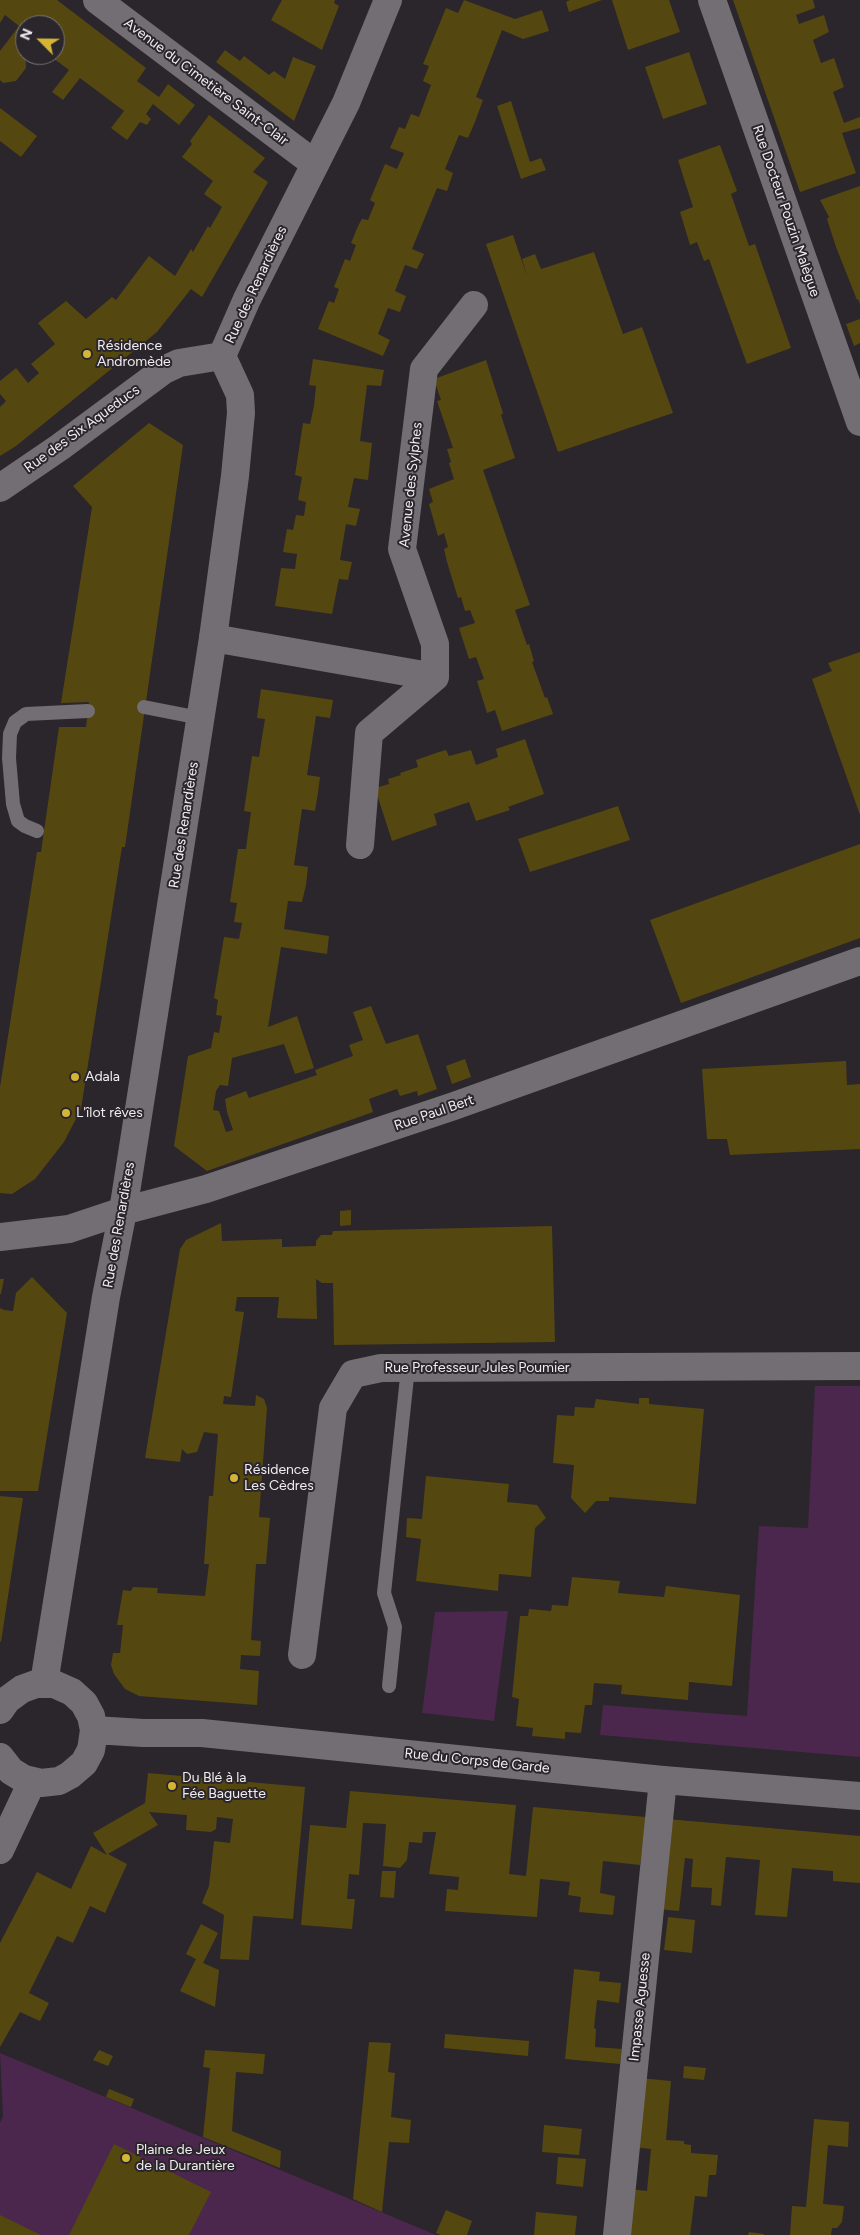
<!DOCTYPE html>
<meta charset="utf-8">
<style>
body{margin:0}
#map{position:relative;width:860px;height:2235px;overflow:hidden;background:#2b262b;font-family:Figtree,sans-serif}
canvas{display:block}
.north{position:absolute;left:15px;top:15px;width:50px;height:50px;box-sizing:border-box;background:#2b262b;border:1px solid #7a767a;border-radius:50%;rotate:293deg;font-size:14px;font-weight:700;line-height:20px;text-align:center;color:#f0edf0}
.north::after{content:'';display:block;margin:auto;width:18px;height:22px;background:#d5b534;clip-path:polygon(50% 0,100% 100%,50% 72%,0 100%)}
</style>
<div id="map">
<canvas width="860" height="2235"></canvas>
<div class="north">N</div>
</div>
<script>
const g = document.querySelector('canvas').getContext('2d');
g.lineJoin = 'round';
function fill(path, color) {
  g.fillStyle = color;
  g.fill(path, 'evenodd');
}
function toPath(rows) {
  const path = new Path2D();
  for (const r of rows) {
    path.moveTo(r[0], r[1]);
    for (let i = 2; i < r.length; i += 2) path.lineTo(r[i], r[i + 1]);
  }
  return path;
}
function trace(path, color, width, dash) {
  g.strokeStyle = color;
  g.lineWidth = width;
  g.lineCap = dash ? 'butt' : 'round';
  g.setLineDash(dash || []);
  g.stroke(path);
}
function write(font, color, halo, rows, align = 'center') {
  g.font = font + ' Figtree,sans-serif';
  g.lineWidth = 4;
  g.setLineDash([]);
  g.textBaseline = 'middle';
  g.strokeStyle = halo;
  g.fillStyle = color;
  for (const [text, x, y, turn = 0] of rows) {
    g.save();
    g.translate(x, y);
    g.rotate((+turn || 0) * Math.PI / 180);
    g.textAlign = isNaN(turn) ? turn : align;
    if (halo) g.strokeText(text, 0, 0);
    g.fillText(text, 0, 0);
    g.restore();
  }
}
const green = toPath([
 [815,1386,860,1386,860,1757,600,1735,603,1705,747,1716,759,1526,808,1528],
 [508,1611,494,1721,422,1713,435,1612],
 [0,2053,436,2235,0,2235,0,2123,3,2116]
]);
const building = toPath([
 [0,0,57,0,146,68,137,81,159,97,168,84,195,105,179,125,153,104,146,114,151,119,147,125,140,122,127,140,111,128,124,111,80,78,63,100,52,92,69,70,49,55,55,55,55,25,25,25,26,68,16,81,3,83,0,80,0,51,19,26,5,15,0,23],
 [282,0,335,0,334,3,339,6,322,50,271,20],
 [464,0,515,19,542,10,549,31,523,39,502,30,476,97,483,100,475,122,468,138,459,135,445,169,453,173,447,191,437,188,412,249,424,254,417,269,405,265,395,291,406,296,400,312,388,308,378,334,390,340,383,356,318,329,329,301,334,303,339,289,334,287,345,259,350,261,356,245,351,243,358,226,362,219,368,220,375,203,370,200,385,164,397,169,404,153,390,148,399,127,405,129,411,114,419,117,431,85,423,81,429,66,423,64,446,8,458,13],
 [570,0,602,0,569,12,566,2],
 [612,0,669,0,680,32,628,50],
 [733,0,813,0,815,8,796,15,799,24,824,15,829,32,813,40,821,63,834,58,844,87,833,92,844,123,860,117,860,128,842,133,856,173,800,192],
 [225,50,240,61,244,56,269,75,274,71,285,79,293,57,316,66,294,121,216,62],
 [689,52,707,104,663,119,645,67],
 [511,101,530,162,541,158,546,170,521,179,497,106],
 [0,108,37,136,21,157,0,141],
 [209,115,265,158,253,172,268,182,202,297,191,289,157,332,16,446,0,456,0,407,6,401,0,394,0,381,16,368,28,383,39,373,31,364,55,344,38,323,66,301,86,319,112,297,116,300,149,256,175,276,191,249,193,252,208,226,210,228,222,207,204,194,213,181,182,157,192,144,190,141],
 [720,145,737,191,731,194,749,246,755,244,791,348,747,364,709,259,704,261,697,242,690,245,680,212,693,207,678,160],
 [860,186,860,304,858,299,857,300,836,247,827,219,829,217,820,200],
 [513,235,527,276,522,259,535,254,541,269,594,252,623,334,642,327,673,413,558,452,486,244],
 [860,319,860,343,854,346,846,324],
 [313,359,384,370,381,386,367,385,360,441,372,443,368,480,354,478,348,507,360,509,356,526,346,524,340,560,352,562,348,580,339,579,332,614,275,606,281,568,295,569,297,554,283,552,287,529,293,530,296,515,304,516,306,502,298,500,302,477,295,475,303,423,310,424,314,406,316,386,309,385],
 [486,360,503,413,501,415,515,458,483,470,530,605,515,610,527,645,529,644,534,661,532,662,545,698,547,697,553,714,502,731,495,710,487,713,477,681,484,679,476,657,469,659,459,628,475,623,470,610,465,611,461,597,458,598,447,562,444,549,448,547,444,533,438,536,429,504,433,502,429,489,454,479,449,463,451,462,447,449,453,448,437,401,441,400,434,379],
 [149,423,183,445,125,847,122,847,81,1109,64,1142,35,1179,12,1194,0,1193,0,1087,37,852,41,852,59,727,86,727,89,702,61,703,92,507,73,486],
 [860,652,860,815,812,679,832,671,828,663],
 [261,689,333,700,330,718,316,716,307,775,320,777,318,793,315,811,302,809,294,865,308,867,306,885,302,902,288,901,284,929,329,936,327,954,281,947,268,1027,297,1016,314,1068,295,1074,284,1044,232,1058,228,1086,220,1085,216,1091,213,1110,219,1111,226,1132,233,1130,227,1112,225,1099,246,1091,249,1098,317,1075,315,1070,353,1056,349,1045,363,1040,353,1012,371,1006,386,1044,418,1034,437,1089,418,1096,417,1091,400,1096,397,1089,369,1099,373,1112,207,1171,174,1146,188,1056,211,1048,214,1032,219,1033,222,1016,216,1015,218,1000,214,998,224,937,239,939,242,923,234,922,237,903,230,902,238,849,246,849,251,812,244,811,252,756,259,757,262,737,265,719,257,718],
 [525,739,544,794,508,807,510,810,476,821,469,802,434,814,437,825,392,841,375,788,389,784,388,779,401,775,400,773,418,767,416,760,439,752,446,750,449,756,471,750,476,765,498,757,496,749],
 [618,806,630,840,530,872,518,839],
 [860,844,860,938,681,1003,650,920],
 [465,1059,471,1077,452,1084,446,1066],
 [846,1061,847,1085,860,1084,860,1149,730,1155,727,1139,707,1139,702,1069],
 [351,1210,351,1225,340,1226,340,1211],
 [221,1223,222,1241,282,1239,282,1247,316,1246,316,1241,321,1235,332,1235,333,1231,552,1226,555,1342,334,1345,333,1283,322,1283,316,1279,317,1319,277,1318,279,1297,237,1297,235,1311,244,1312,231,1397,224,1396,223,1404,255,1406,256,1395,264,1399,267,1408,259,1517,270,1518,266,1564,256,1564,251,1640,261,1641,260,1656,241,1655,240,1669,259,1671,257,1705,139,1696,125,1689,114,1674,111,1665,113,1653,120,1653,123,1625,117,1625,123,1590,131,1591,133,1587,158,1588,157,1593,205,1596,209,1564,204,1564,209,1496,213,1496,218,1434,204,1432,197,1452,187,1454,182,1449,180,1462,145,1458,180,1249,186,1240],
 [32,1277,67,1313,38,1491,0,1491,0,1308,4,1310,13,1311,16,1293],
 [0,1279,4,1279,1,1294,0,1294],
 [639,1398,649,1398,649,1404,704,1409,696,1504,609,1497,609,1501,596,1501,585,1513,571,1498,574,1465,553,1463,557,1415,574,1416,575,1407,594,1408,596,1399,639,1404],
 [426,1476,509,1484,507,1502,537,1505,546,1518,535,1528,531,1577,499,1574,498,1591,416,1581,421,1539,406,1537,407,1518,422,1519],
 [0,1496,23,1498,1,1642,0,1641],
 [572,1577,620,1581,618,1593,664,1597,666,1586,740,1595,732,1686,689,1682,688,1700,621,1694,622,1685,594,1683,592,1705,585,1705,581,1733,565,1732,565,1739,532,1736,533,1728,516,1726,519,1699,512,1697,520,1616,528,1616,529,1609,551,1611,552,1605,568,1606],
 [148,1773,305,1787,293,1919,253,1916,249,1960,220,1959,224,1915,202,1903,209,1886,214,1841,230,1843,233,1819,217,1817,216,1829,211,1832,186,1830,187,1815,149,1812,158,1825,108,1854,127,1864,105,1913,90,1906,73,1943,57,1936,29,1993,49,2003,40,2021,20,2012,0,2047,0,1943,37,1872,71,1889,91,1846,107,1855,93,1833,145,1803],
 [350,1791,516,1805,509,1874,526,1876,533,1807,646,1817,640,1865,603,1861,600,1893,615,1896,613,1915,579,1912,581,1897,568,1895,570,1882,540,1879,537,1917,445,1911,447,1889,458,1890,459,1877,429,1874,436,1832,423,1832,422,1843,409,1842,407,1860,400,1868,383,1866,386,1824,363,1823,359,1875,349,1874,347,1899,355,1899,352,1929,301,1925,310,1825,346,1828],
 [667,1819,860,1836,860,1883,833,1881,833,1871,792,1868,787,1917,755,1915,760,1860,726,1857,721,1906,711,1905,712,1888,691,1887,693,1859,685,1858,679,1911,657,1909],
 [382,1871,396,1871,394,1898,380,1897],
 [668,1917,695,1920,692,1953,664,1950],
 [201,1924,218,1933,203,1963,219,1970,215,2007,180,1991,196,1959,186,1954],
 [574,1969,600,1972,599,1981,621,1983,619,2003,597,2000,594,2028,596,2029,595,2047,622,2049,620,2064,565,2059],
 [445,2034,529,2041,528,2056,444,2048],
 [369,2042,391,2043,388,2072,395,2073,391,2117,411,2120,409,2143,389,2142,382,2212,353,2199],
 [99,2050,113,2056,108,2066,93,2060],
 [205,2050,265,2054,263,2074,236,2072,232,2131,281,2151,280,2168,203,2137,210,2068,203,2067],
 [684,2066,706,2068,704,2080,683,2078],
 [640,2078,671,2081,666,2140,684,2141,684,2144,691,2145,691,2153,718,2155,716,2175,709,2175,707,2197,695,2196,690,2235,624,2235,629,2189,647,2191,651,2149,633,2147],
 [109,2089,134,2099,131,2107,106,2097],
 [814,2119,849,2122,848,2147,828,2145,823,2204,844,2206,842,2222,837,2228,832,2228,831,2235,790,2235,792,2206,806,2207],
 [544,2125,582,2129,579,2155,542,2152],
 [114,2144,211,2192,189,2235,69,2235],
 [558,2157,586,2159,583,2187,556,2184],
 [446,2210,472,2221,467,2235,441,2235,436,2233],
 [536,2212,577,2216,575,2235,534,2235],
 [0,2215,41,2235,0,2235],
 [749,2232,764,2234,764,2235,748,2235]
]);
const service = toPath([
 [144,707,200,718],
 [37,831,25,826,18,821,13,804,9,758,10,734,15,722,26,714,88,711],
 [389,1686,395,1627,384,1593,408,1368]
]);
const minor = toPath([
 [97,0,315,164],
 [712,0,860,422],
 [0,488,60,447,164,370,179,363,222,356],
 [213,638,435,677],
 [360,845,369,733,435,677,435,644,402,549,424,369,474,305],
 [0,1237,69,1229,123,1211,206,1189,454,1106,860,961],
 [302,1655,333,1408,353,1374,381,1368,860,1366],
 [617,2235,663,1780]
]);
const tertiary = toPath([
 [44,1683,106,1297,123,1211,213,638,235,476,241,413,240,395,222,356,247,299,346,103,388,0],
 [0,1710,7,1700,22,1689,36,1684,54,1684,72,1692,84,1703,91,1716,94,1730,91,1750,84,1763,70,1775,59,1781,41,1783,24,1779,11,1771,0,1757],
 [94,1730,143,1733,202,1733,663,1780,860,1796],
 [0,1850,32,1782]
]);
const markers = [
 [87,354,5,"#d5b534"],
 [75,1077,5,"#d5b534"],
 [66,1113,5,"#d5b534"],
 [234,1478,5,"#d5b534"],
 [172,1786,5,"#d5b534"],
 [126,2158,5,"#d5b534"]
];
const streetNames = [
 ["Avenue du Cimetière Saint-Clair",206,82,37],
 ["Rue Docteur Pouzin Malègue",786,211,71],
 ["Rue des Renardières",256,285,-65],
 ["Rue des Six Aqueducs",82,429,-36],
 ["Avenue des Sylphes",411,485,-84],
 ["Rue des Renardières",184,825,-81],
 ["Rue Paul Bert",434,1113,-19],
 ["Rue des Renardières",119,1225,-80],
 ["Rue Professeur Jules Poumier",477,1368],
 ["Rue du Corps de Garde",477,1761,6],
 ["Impasse Aguesse",640,2007,-84]
];
const poiNames = [
 ["Résidence",97,346],
 ["Andromède",97,362],
 ["Adala",85,1077],
 ["L'îlot rêves",76,1113],
 ["Résidence",244,1470],
 ["Les Cèdres",244,1486],
 ["Du Blé à la",182,1778],
 ["Fée Baguette",182,1794],
 ["Plaine de Jeux",136,2150],
 ["de la Durantière",136,2166]
];
fill(green, '#4b274d');
fill(building, '#554710');
trace(service, '#736e73', 14);
trace(minor, '#736e73', 28);
trace(tertiary, '#736e73', 28);
for (const [x, y, r, color] of markers) {
  const dot = new Path2D();
  dot.arc(x, y, r, 0, 2 * Math.PI);
  g.fillStyle = color;
  g.fill(dot);
  trace(dot, '#2b262b', 2);
}
write('14px', '#f0edf0', '#2b262b', streetNames);
write('14px', '#f0edf0', '#2b262b', poiNames, 'left');
</script>
